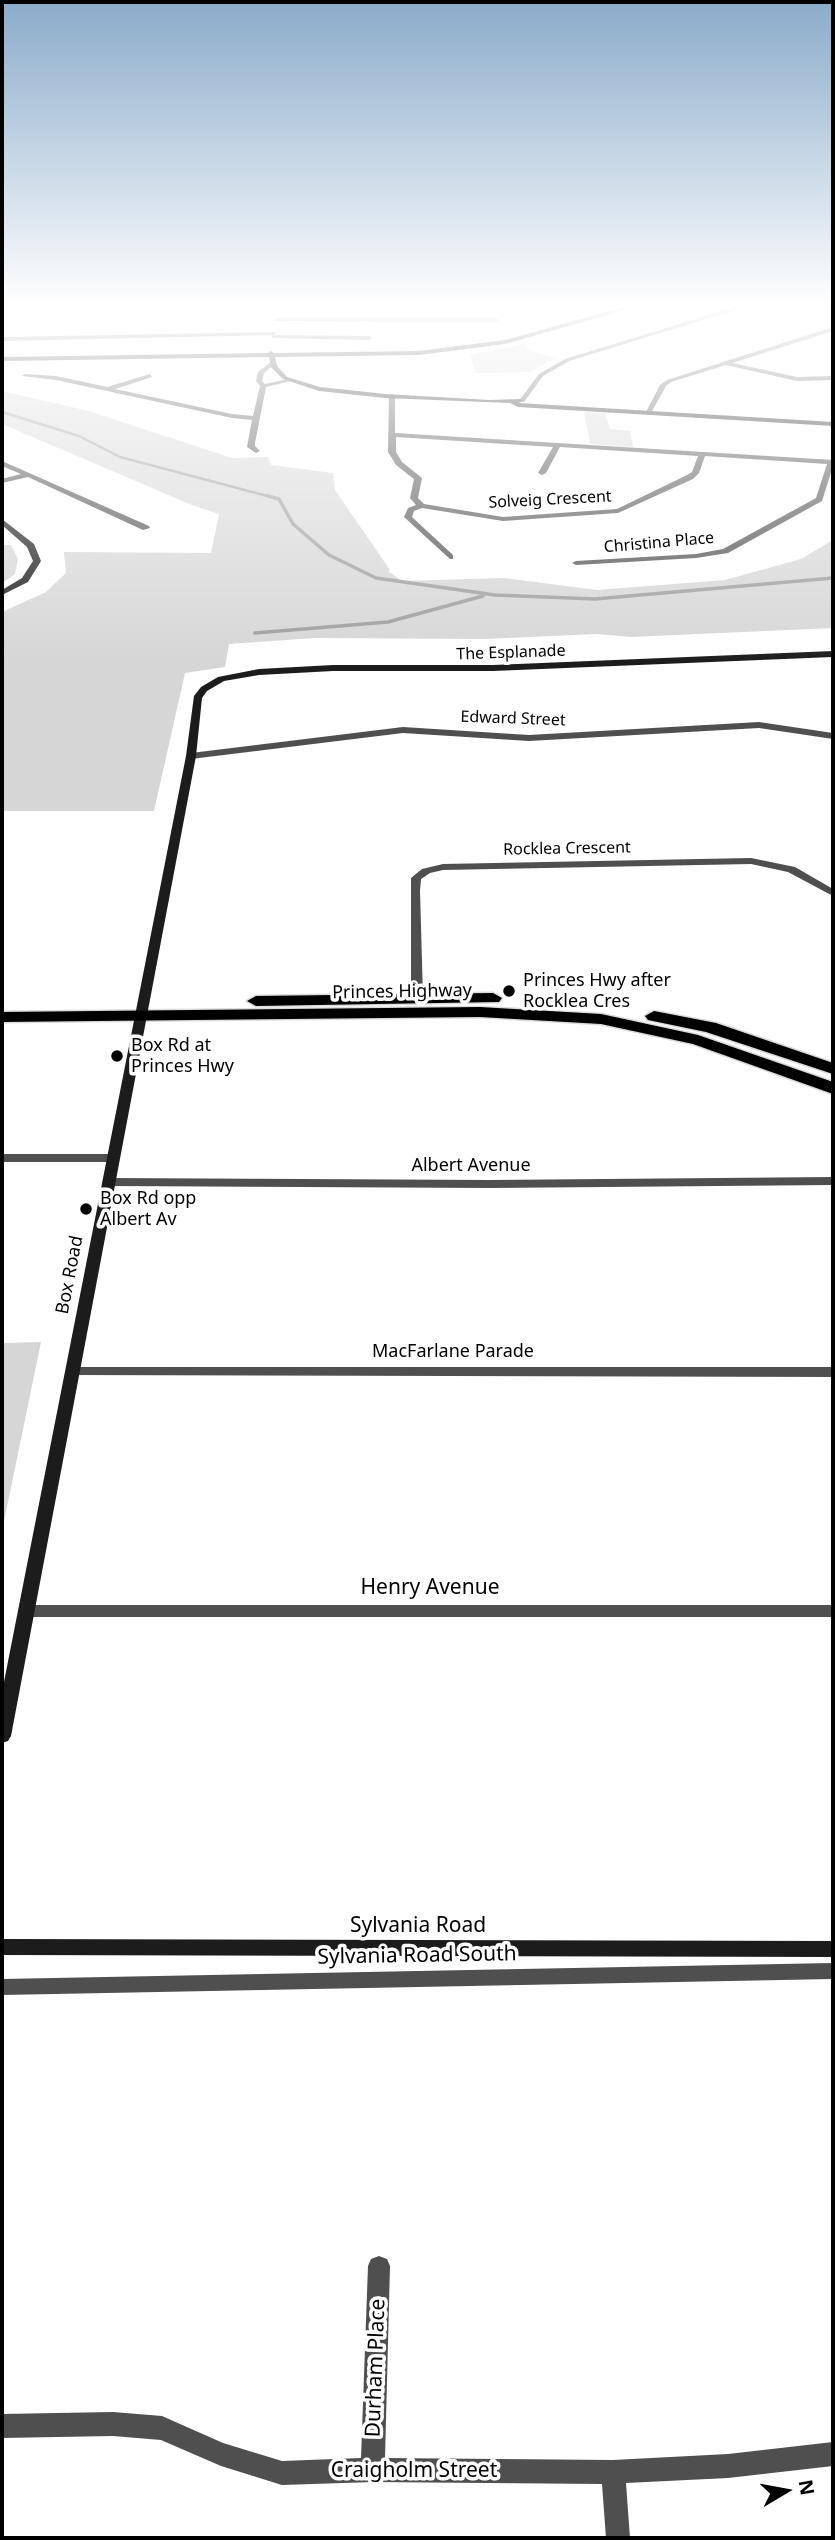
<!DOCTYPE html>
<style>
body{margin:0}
#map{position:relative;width:835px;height:2540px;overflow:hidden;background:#fff;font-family:"Noto Sans",sans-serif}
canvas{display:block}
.frame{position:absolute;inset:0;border:4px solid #000;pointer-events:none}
.north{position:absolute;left:751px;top:2456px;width:70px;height:70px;-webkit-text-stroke:5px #fff;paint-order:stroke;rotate:80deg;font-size:19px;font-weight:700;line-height:28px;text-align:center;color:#000}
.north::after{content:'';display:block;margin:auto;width:24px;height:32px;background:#000;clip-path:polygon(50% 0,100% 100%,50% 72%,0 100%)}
</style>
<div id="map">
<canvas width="835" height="2540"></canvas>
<div class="frame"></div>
<div class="north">N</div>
</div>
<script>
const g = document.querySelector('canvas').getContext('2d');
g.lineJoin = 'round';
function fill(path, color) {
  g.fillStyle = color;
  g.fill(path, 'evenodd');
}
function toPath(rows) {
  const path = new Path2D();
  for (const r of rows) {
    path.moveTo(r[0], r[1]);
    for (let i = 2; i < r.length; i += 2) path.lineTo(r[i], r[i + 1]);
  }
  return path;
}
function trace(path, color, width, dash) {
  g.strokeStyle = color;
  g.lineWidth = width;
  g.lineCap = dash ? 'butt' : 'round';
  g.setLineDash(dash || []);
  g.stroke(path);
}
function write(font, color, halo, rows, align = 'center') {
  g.font = font + ' "Noto Sans",sans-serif';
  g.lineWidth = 7;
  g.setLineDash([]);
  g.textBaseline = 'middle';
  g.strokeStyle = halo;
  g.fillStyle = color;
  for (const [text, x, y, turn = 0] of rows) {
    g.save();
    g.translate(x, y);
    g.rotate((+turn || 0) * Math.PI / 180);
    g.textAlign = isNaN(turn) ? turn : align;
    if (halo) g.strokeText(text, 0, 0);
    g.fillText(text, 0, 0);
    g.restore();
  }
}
const green = toPath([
 [524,344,530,351,557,358,530,372,476,373,470,355],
 [2,391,89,411,232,458,268,457,271,465,333,473,335,490,390,570,388,571,402,581,504,578,597,590,725,580,801,559,833,540,833,628,631,637,597,634,485,639,315,638,229,644,225,667,185,673,154,811,2,811,2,612,46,592,66,573,64,552,211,553,219,514,192,505,2,424],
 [584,412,605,413,610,429,630,431,633,447,590,444],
 [2,545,11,545,18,559,15,574,2,583],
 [41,1342,2,1531,2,1343]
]);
const streamFar1 = toPath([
 [2,412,79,436,120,457,275,498]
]);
const stream = toPath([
 [268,496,279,499,293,524,329,555,376,578,495,595,595,599,833,578],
 [255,633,388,622,483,596]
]);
const street = toPath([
 [255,307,282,307,282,308,279,310,255,307],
 [735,307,745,307,569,361,543,376,524,402,519,401,539,374,565,359,735,307],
 [276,318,496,318,499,320,496,322,274,321,276,318],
 [833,327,833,331,732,363,797,377,833,376,833,380,797,381,726,365,671,382,666,386,651,413,646,412,660,385,667,380,833,327],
 [276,332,274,335,2,341,2,337,276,332],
 [273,335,369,336,372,338,369,340,271,338,273,335],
 [271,362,276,363,264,373,262,381,265,384,288,379,291,381,266,387,255,443,255,446,260,451,256,453,247,447,252,420,232,418,56,380,22,376,25,374,56,376,107,387,150,374,152,377,115,389,232,414,253,416,260,386,256,381,258,372,271,362],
 [392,394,395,396,395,433,833,460,833,466,822,501,728,553,696,558,576,565,572,563,576,561,696,554,723,549,816,498,827,464,705,456,699,473,693,479,618,513,503,521,422,508,414,511,412,517,453,555,453,559,450,559,404,517,408,508,416,505,410,498,414,479,396,465,388,452,389,396,392,394],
 [396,437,553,447,538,473,542,475,546,473,560,447,698,456,692,472,687,475,617,509,503,517,424,504,418,498,422,478,402,462,396,452,396,437],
 [2,461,149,526,150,528,143,530,28,477,2,483,2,479,21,474,2,466,2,461],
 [759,722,833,733,833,739,759,728,529,741,403,733,191,759,186,756,191,753,403,727,529,735,759,722],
 [751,858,795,867,833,889,833,896,788,872,751,864,443,870,430,873,421,879,420,891,423,997,417,1001,411,997,411,878,422,869,443,864,751,858],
 [2,1154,113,1154,120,1158,113,1162,2,1162,2,1154],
 [833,1177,833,1185,490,1188,109,1186,102,1182,109,1178,490,1180,833,1177],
 [72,1367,833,1367,833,1377,67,1375,65,1372,72,1367],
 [26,1605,833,1605,833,1617,26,1617,20,1615,18,1611,20,1607,26,1605],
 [833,1963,833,1979,2,1995,2,1979,833,1963],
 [379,2256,387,2259,390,2266,385,2458,613,2460,728,2454,833,2442,833,2466,728,2478,626,2483,630,2538,606,2538,602,2484,373,2482,282,2485,221,2466,161,2440,113,2436,2,2438,2,2414,113,2412,162,2416,223,2443,282,2461,361,2458,368,2266,371,2259,379,2256]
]);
const secondary = toPath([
 [625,307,636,307,505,344,419,355,275,357,277,366,287,377,320,387,385,394,490,400,520,399,523,401,519,403,833,422,833,426,518,407,510,403,385,398,319,391,283,379,271,367,269,357,2,361,2,357,268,353,271,351,274,353,419,351,505,340,625,307],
 [2,519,34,544,41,561,28,582,2,595,2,590,22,578,33,561,27,547,2,525,2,519],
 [833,651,833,657,493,671,333,671,259,675,224,681,207,691,202,698,196,756,11,1736,8,1741,2,1743,2,1692,186,756,194,696,201,687,218,677,259,669,333,665,493,665,833,651],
 [2,1939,833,1941,833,1957,2,1955,2,1939]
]);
const highway = toPath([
 [493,993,502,998,499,1002,256,1006,247,1001,256,996,493,993],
 [480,1007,601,1014,698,1035,833,1082,833,1094,693,1044,601,1024,480,1017,2,1022,2,1012,480,1007],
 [654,1011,716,1023,833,1063,833,1074,706,1032,648,1020,645,1016,654,1011]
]);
const markers = [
 [509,991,7,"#000"],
 [117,1056,7,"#000"],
 [86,1209,7,"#000"]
];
const farStreetnames = [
 ["Solveig Crescent",550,500,-3],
 ["Christina Place",659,543,-5],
 ["The Esplanade",511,653,-2],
 ["Edward Street",513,719,2],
 ["Rocklea Crescent",567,849,-1]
];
const poiNames = [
 ["Princes Hwy after",523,981],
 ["Rocklea Cres",523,1002],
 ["Box Rd at",131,1046],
 ["Princes Hwy",131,1067],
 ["Box Rd opp",100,1199],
 ["Albert Av",100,1220]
];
const streetNames = [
 ["Princes Highway",402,992,-1],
 ["Albert Avenue",471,1166],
 ["Box Road",70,1275,-79],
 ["MacFarlane Parade",453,1352]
];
const nearStreetnames = [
 ["Henry Avenue",430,1588],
 ["Sylvania Road",418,1926],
 ["Sylvania Road South",417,1956,-1],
 ["Durham Place",376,2368,-88],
 ["Craigholm Street",414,2471]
];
fill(green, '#d6d6d6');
trace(streamFar1, '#9d9d9d', 2.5);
trace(stream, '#9d9d9d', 3.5);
trace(highway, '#dbdbdb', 3);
fill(street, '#4f4f4f');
fill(secondary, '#1c1c1c');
fill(highway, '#000');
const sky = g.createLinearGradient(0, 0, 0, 663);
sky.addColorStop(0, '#8aabca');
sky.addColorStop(0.46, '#fff');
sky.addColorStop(1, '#ffffff00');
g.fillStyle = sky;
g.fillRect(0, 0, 835, 663);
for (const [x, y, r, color] of markers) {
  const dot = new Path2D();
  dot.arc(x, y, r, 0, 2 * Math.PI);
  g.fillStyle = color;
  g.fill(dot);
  trace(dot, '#fff', 2.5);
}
write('16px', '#000', '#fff', farStreetnames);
write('18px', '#000', '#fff', poiNames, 'left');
write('18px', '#000', '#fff', streetNames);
write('21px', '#000', '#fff', nearStreetnames);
</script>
